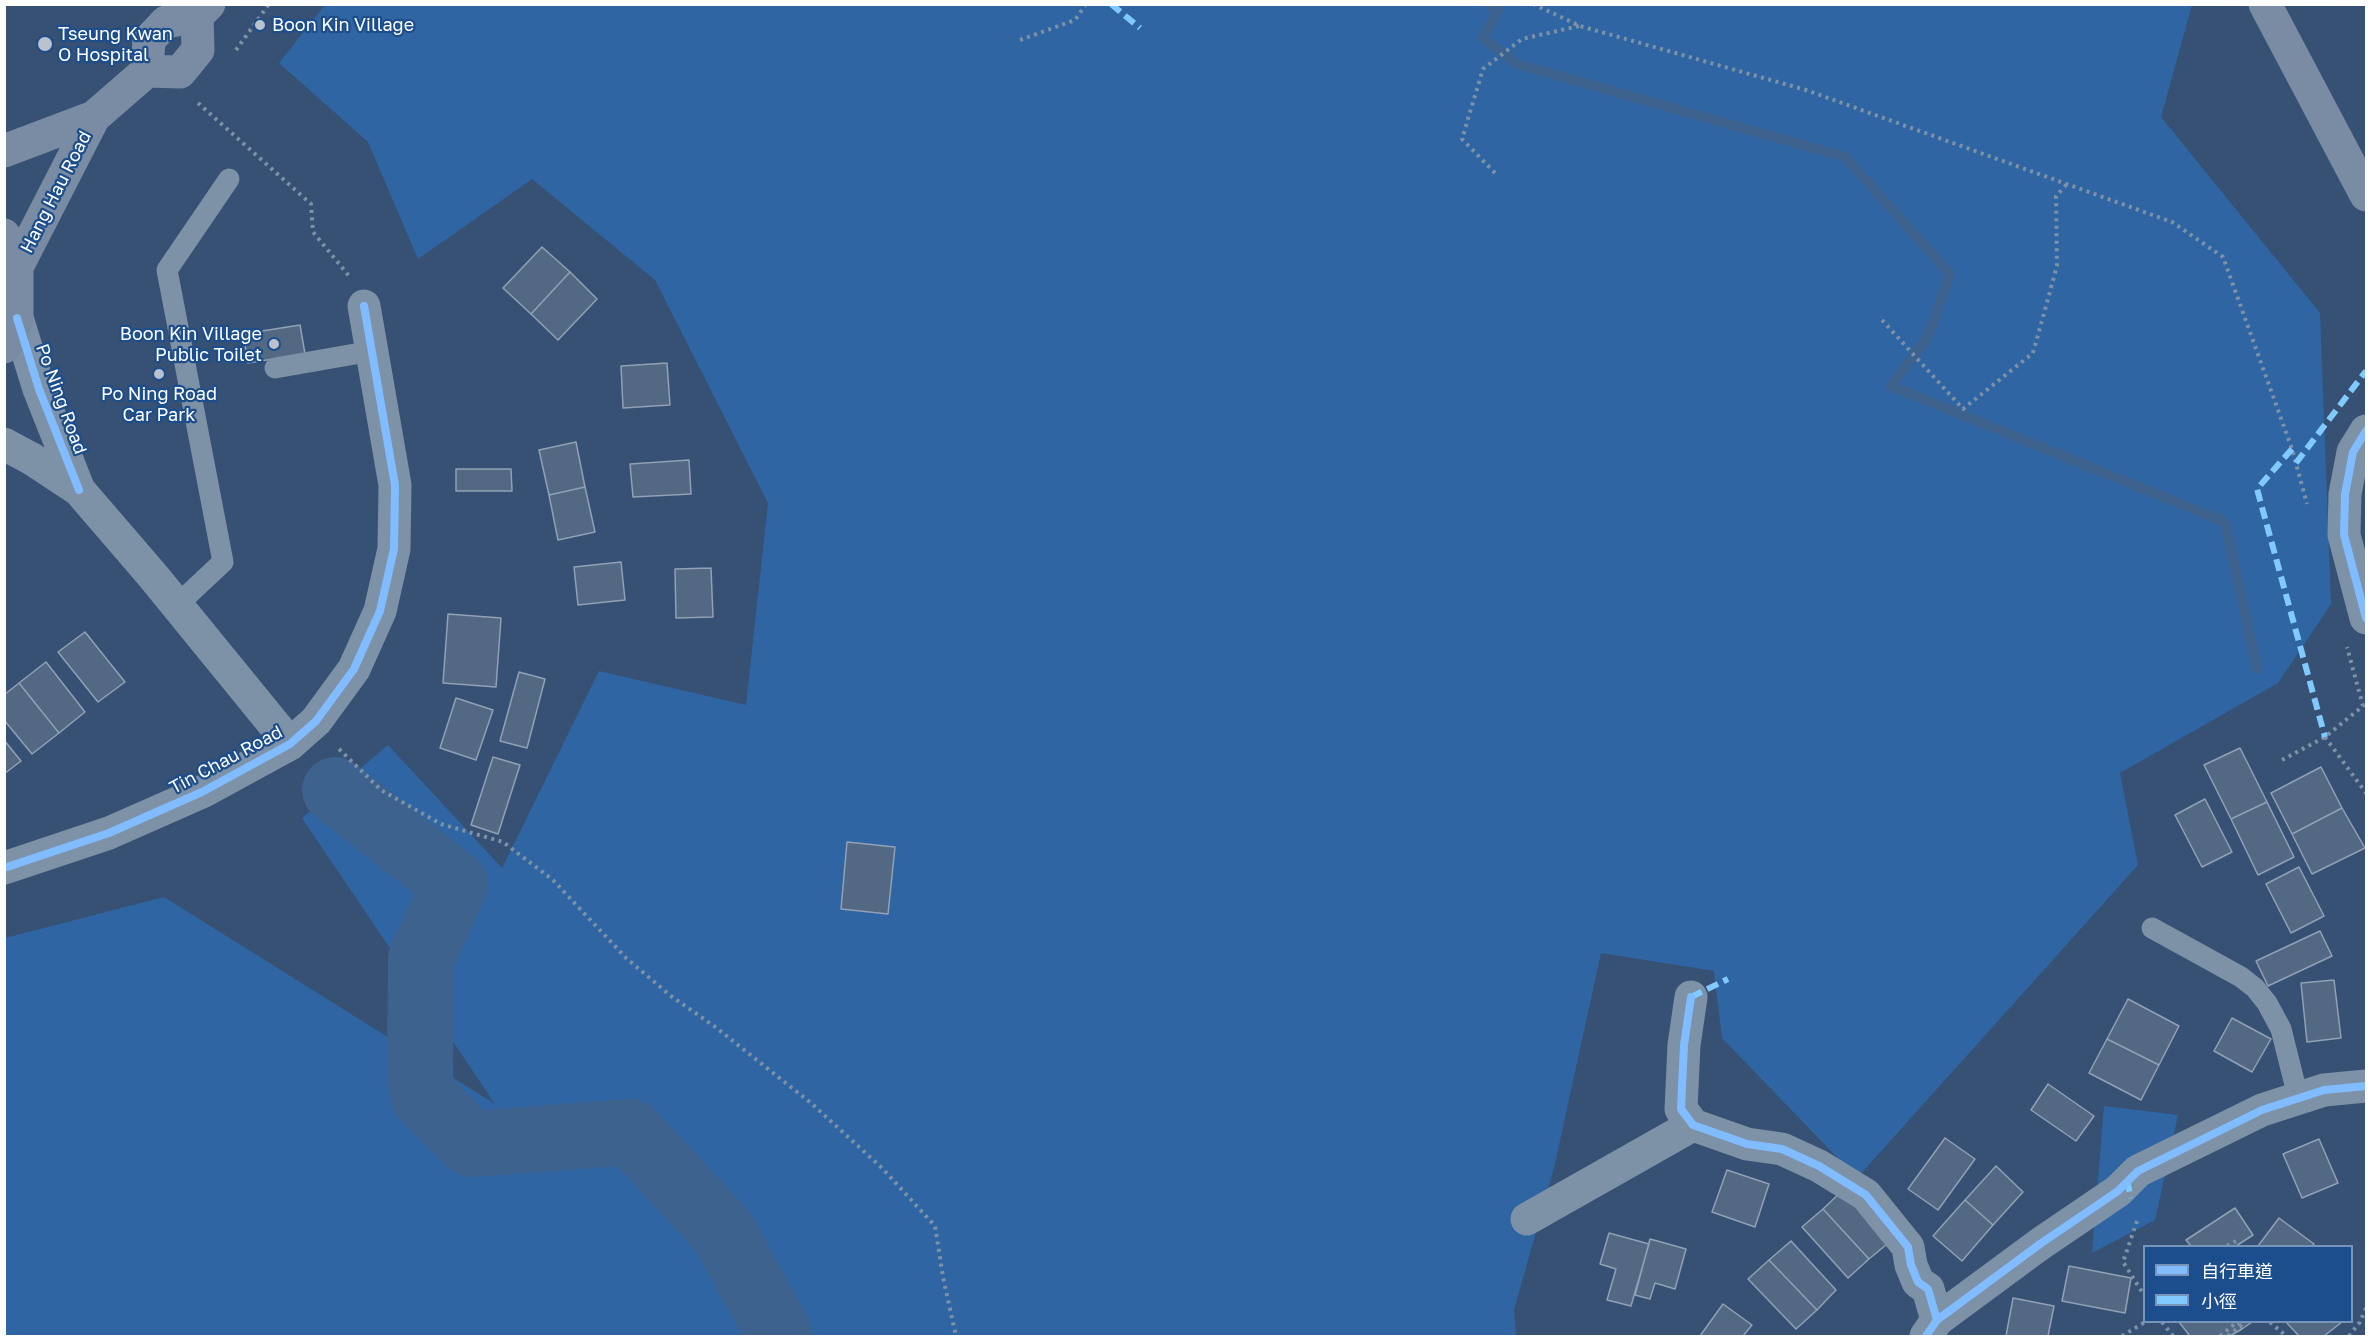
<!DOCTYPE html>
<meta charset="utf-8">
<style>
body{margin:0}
#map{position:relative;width:2371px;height:1341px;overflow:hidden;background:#365173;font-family:"Golos Text","Noto Sans TC",sans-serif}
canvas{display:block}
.frame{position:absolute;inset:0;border:6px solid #fff;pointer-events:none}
.legend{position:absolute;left:2143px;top:1245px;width:210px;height:78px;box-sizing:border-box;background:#1c4e8d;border:2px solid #7795bb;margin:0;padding:8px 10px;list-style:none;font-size:18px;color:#fff}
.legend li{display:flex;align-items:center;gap:12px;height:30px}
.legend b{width:30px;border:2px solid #7795bb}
</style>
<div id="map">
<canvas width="2371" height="1341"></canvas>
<div class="frame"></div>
<ul class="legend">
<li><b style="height:8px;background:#80bcff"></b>自行車道</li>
<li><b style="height:8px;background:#80caff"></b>小徑</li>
</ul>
</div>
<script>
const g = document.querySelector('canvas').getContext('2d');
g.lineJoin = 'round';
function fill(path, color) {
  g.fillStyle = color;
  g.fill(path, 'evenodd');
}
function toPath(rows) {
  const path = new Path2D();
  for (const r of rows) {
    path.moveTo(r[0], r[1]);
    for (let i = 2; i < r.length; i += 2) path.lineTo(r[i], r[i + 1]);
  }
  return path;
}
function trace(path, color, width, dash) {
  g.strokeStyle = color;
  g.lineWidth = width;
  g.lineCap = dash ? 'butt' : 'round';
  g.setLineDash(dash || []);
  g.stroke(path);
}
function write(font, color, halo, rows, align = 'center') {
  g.font = font + ' "Golos Text",sans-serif';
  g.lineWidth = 4.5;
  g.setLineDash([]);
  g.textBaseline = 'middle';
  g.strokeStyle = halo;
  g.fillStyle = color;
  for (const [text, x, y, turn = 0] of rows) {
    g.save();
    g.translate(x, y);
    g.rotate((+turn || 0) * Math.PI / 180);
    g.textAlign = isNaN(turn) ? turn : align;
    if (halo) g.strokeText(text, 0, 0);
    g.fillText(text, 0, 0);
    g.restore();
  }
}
const green = toPath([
 [325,5,2192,5,2161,117,2320,313,2331,604,2278,683,2120,773,2138,865,1857,1178,1722,1038,1714,971,1601,953,1554,1168,1514,1310,1516,1336,5,1336,5,938,164,897,495,1104,302,818,388,745,502,868,599,671,746,705,768,503,655,280,532,179,418,259,368,142,279,63],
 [2104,1106,2178,1115,2155,1220,2092,1253]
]);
const stream = toPath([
 [1487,4,1498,10,1483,38,1506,56],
 [1504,53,1517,64,1845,157,1950,274,1928,337,1891,386,2225,522,2257,669]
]);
const river = toPath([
 [335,790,455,884,421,959,420,1078,424,1097,471,1144,631,1132,724,1233,780,1336]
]);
const building = toPath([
 [542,247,570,272,531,314,503,288,542,247],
 [570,272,597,299,558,340,531,314,570,272],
 [300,325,305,354,248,363,243,334,300,325],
 [667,363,670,405,623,408,621,366,667,363],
 [576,442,585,487,549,495,539,450,576,442],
 [689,460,691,494,633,497,630,464,689,460],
 [456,469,511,469,512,491,456,491,456,469],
 [585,487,595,532,558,540,549,495,585,487],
 [621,562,625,600,578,605,574,567,621,562],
 [711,568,713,617,676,618,675,569,711,568],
 [448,614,501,618,496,687,443,683,448,614],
 [85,632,125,682,98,702,58,652,85,632],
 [46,662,85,712,59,733,19,683,46,662],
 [519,672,545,679,527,748,500,741,519,672],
 [19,683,59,733,32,754,4,720,4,695,19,683],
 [456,698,493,710,476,760,440,748,456,698],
 [4,740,21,761,4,774,4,740],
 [2240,748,2267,802,2231,819,2204,765,2240,748],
 [493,757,520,765,498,834,471,825,493,757],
 [2321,767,2342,808,2292,834,2271,793,2321,767],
 [2205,799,2232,852,2202,867,2175,815,2205,799],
 [2267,802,2294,857,2258,875,2231,819,2267,802],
 [2342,808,2365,848,2312,874,2292,834,2342,808],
 [847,842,895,847,888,914,841,909,847,842],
 [2299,867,2324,916,2291,933,2266,884,2299,867],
 [2320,931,2332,956,2268,986,2256,961,2320,931],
 [2334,980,2341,1038,2307,1042,2301,983,2334,980],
 [2128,999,2179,1026,2159,1065,2107,1039,2128,999],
 [2232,1018,2271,1039,2252,1072,2214,1051,2232,1018],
 [2107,1039,2159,1065,2141,1100,2089,1073,2107,1039],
 [2048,1084,2094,1116,2076,1141,2031,1110,2048,1084],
 [1945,1138,1975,1159,1938,1210,1908,1189,1945,1138],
 [2319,1139,2338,1183,2302,1198,2283,1154,2319,1139],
 [1996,1166,2023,1192,1993,1225,1965,1200,1996,1166],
 [1727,1170,1769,1184,1755,1227,1712,1212,1727,1170],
 [1844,1189,1892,1240,1869,1259,1823,1209,1844,1189],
 [1965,1200,1993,1225,1962,1261,1933,1236,1965,1200],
 [2235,1208,2253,1235,2236,1246,2191,1246,2186,1240,2235,1208],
 [1823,1209,1869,1259,1848,1278,1802,1227,1823,1209],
 [2279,1218,2314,1244,2312,1246,2258,1246,2279,1218],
 [1609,1233,1649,1244,1631,1306,1607,1300,1616,1269,1600,1264,1609,1233],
 [1650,1239,1686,1249,1675,1289,1655,1283,1650,1299,1635,1295,1650,1239],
 [1791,1241,1836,1290,1817,1310,1769,1260,1791,1241],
 [1769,1260,1817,1310,1796,1329,1748,1279,1769,1260],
 [2069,1266,2131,1278,2125,1313,2062,1301,2069,1266],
 [2013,1298,2054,1306,2048,1336,2006,1336,2013,1298],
 [1723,1304,1752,1325,1743,1336,1700,1336,1723,1304],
 [2179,1322,2237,1322,2242,1329,2230,1336,2190,1336,2179,1322],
 [2237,1322,2252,1322,2242,1329,2237,1322],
 [2286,1322,2342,1322,2324,1336,2299,1336,2286,1322]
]);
const path = toPath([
 [1533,4,1580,26,1806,90,2172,222,2223,257,2292,449,2307,504],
 [1020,40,1075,20,1086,4],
 [236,50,269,4],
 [198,103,311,204,313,232,349,276],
 [1495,173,1462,139,1483,69,1522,39,1579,26],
 [1882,320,1963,409,2033,353,2057,266,2056,196,2067,184],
 [2325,737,2366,793],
 [339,749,381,790,441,824,503,842,553,880,626,958,671,996,714,1026,811,1103,883,1169,935,1226,943,1277,956,1336],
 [2282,760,2325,737,2363,706,2347,647],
 [2137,1221,2123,1262,2144,1295],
 [2227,1246,2236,1241],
 [2162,1322,2173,1336],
 [2270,1322,2286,1336],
 [2122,1336,2145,1322],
 [2220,1336,2237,1322],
 [2228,1336,2245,1322],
 [2349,1336,2360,1322,2366,1308]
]);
const service = toPath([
 [275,368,372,351],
 [176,606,223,562,167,270,229,179],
 [2152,928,2241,977,2255,988,2267,1003,2281,1029,2298,1097]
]);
const minor = toPath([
 [17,318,39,389,79,490],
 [2366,431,2353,452,2345,494,2344,535,2366,618],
 [4,444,32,459,79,490,153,576,290,744],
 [4,868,109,833,202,792,290,744,316,721,354,669,380,611,394,549,395,485,364,306],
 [1691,997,1684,1045,1681,1109,1693,1125,1747,1144,1782,1149,1819,1166,1866,1195,1908,1247,1911,1265,1918,1282,1928,1289,1937,1320],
 [1527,1219,1693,1125],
 [1926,1336,1937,1320,2040,1244,2118,1191,2138,1171,2262,1110,2324,1090,2366,1086]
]);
const secondary = toPath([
 [2265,4,2366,195],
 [147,71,180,72,198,50,197,16],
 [4,151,94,117],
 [4,235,17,267,17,318,10,339,4,347],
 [17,267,94,117,147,71,149,40,166,22,197,16,209,4]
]);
const quiet = toPath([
 [1111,4,1140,28],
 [2292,449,2257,489,2325,737],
 [2296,463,2366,371],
 [1691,997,1728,979],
 [2127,1180,2131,1198]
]);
const cycleway = toPath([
 [17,318,39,389,79,490],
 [2366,431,2353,452,2345,494,2344,535,2366,618],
 [4,868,109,833,202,792,290,744,316,721,354,669,380,611,394,549,395,485,364,306],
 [1691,997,1684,1045,1681,1109,1693,1125,1747,1144,1782,1149,1819,1166,1866,1195,1908,1247,1911,1265,1918,1282,1928,1289,1937,1320],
 [1926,1336,1937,1320,2040,1244,2118,1191,2138,1171,2262,1110,2324,1090,2366,1086]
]);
const markers = [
 [260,25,6,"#b9c2ce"],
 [45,44,8,"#b9c2ce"],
 [274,344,6,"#b9c2ce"],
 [159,374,6,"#b9c2ce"]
];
const poiNames = [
 ["Boon Kin Village",272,25],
 ["Tseung Kwan",58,34],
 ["O Hospital",58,55],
 ["Boon Kin Village",262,334,"right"],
 ["Public Toilet",262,355,"right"],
 ["Po Ning Road",159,394,"center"],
 ["Car Park",159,415,"center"]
];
const streetNames = [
 ["Hang Hau Road",56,192,-63],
 ["Po Ning Road",61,399,70],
 ["Tin Chau Road",226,760,-28]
];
fill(green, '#3065a3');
trace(stream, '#3e628e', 10);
trace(river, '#3e628e', 66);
fill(building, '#526883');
trace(building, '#91a1b6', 1.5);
trace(path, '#7d91a7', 4, [3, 4.5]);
trace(service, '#7d91a7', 21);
trace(minor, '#7d91a7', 33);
trace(secondary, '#798ca3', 33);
trace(quiet, '#80caff', 6, [12, 6]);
trace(cycleway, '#80bcff', 8);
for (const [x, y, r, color] of markers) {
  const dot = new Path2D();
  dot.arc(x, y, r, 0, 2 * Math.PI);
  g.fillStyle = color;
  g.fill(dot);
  trace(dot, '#1c4e8d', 2);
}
write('18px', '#fff', '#1c4e8d', poiNames, 'left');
write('18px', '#fff', '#1c4e8d', streetNames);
</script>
